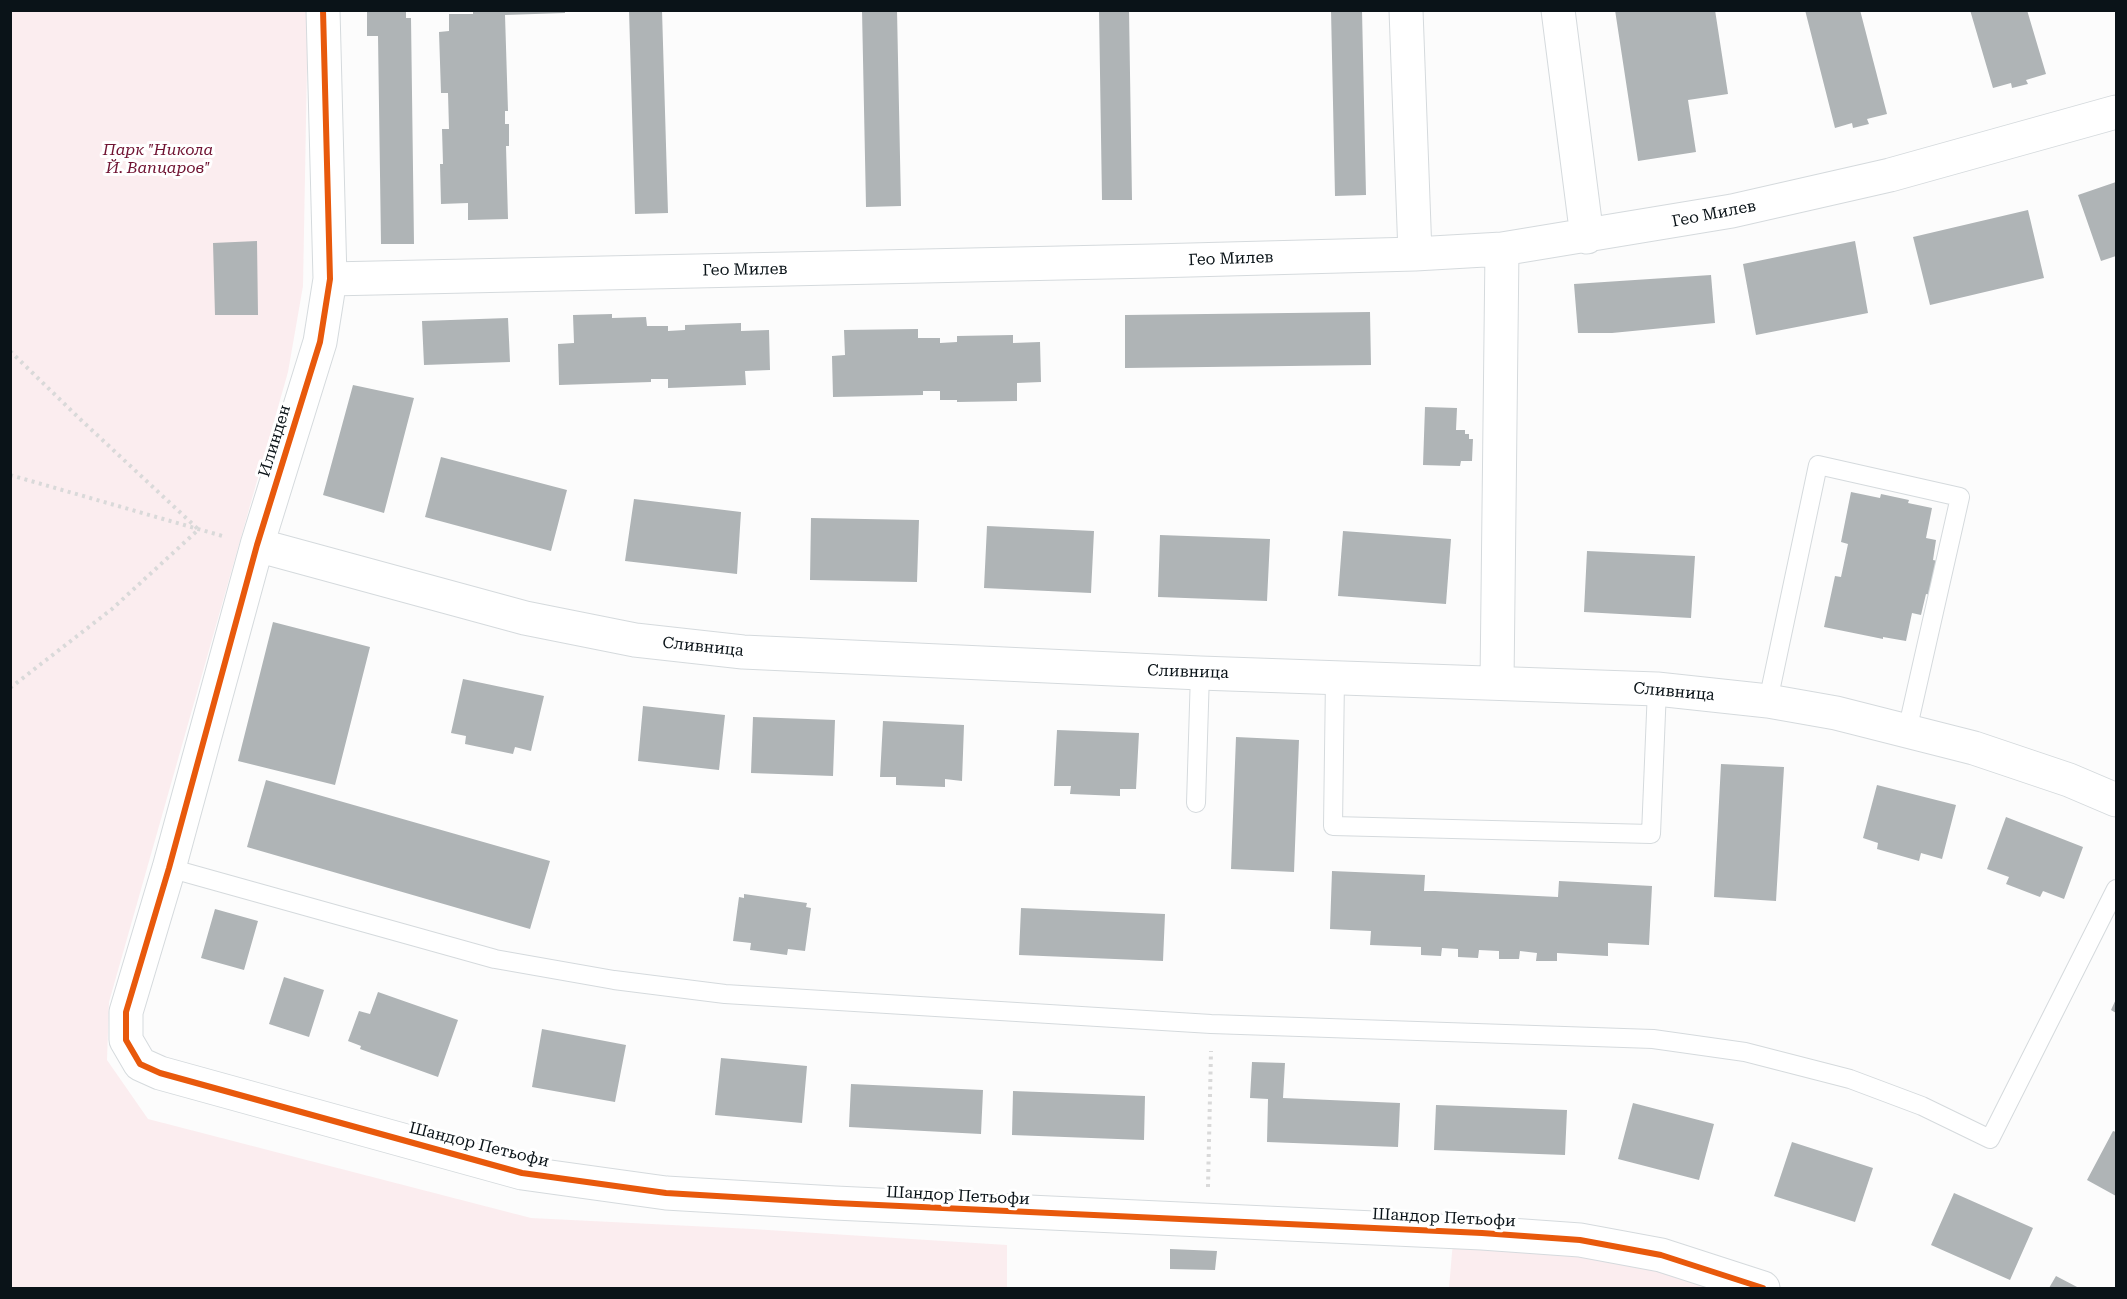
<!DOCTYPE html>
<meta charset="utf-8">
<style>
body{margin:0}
#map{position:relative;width:2127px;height:1299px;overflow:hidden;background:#fcfcfc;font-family:"Roboto Serif",serif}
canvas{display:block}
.frame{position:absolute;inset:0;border:12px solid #0a1318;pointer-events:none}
</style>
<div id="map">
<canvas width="2127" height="1299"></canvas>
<div class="frame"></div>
</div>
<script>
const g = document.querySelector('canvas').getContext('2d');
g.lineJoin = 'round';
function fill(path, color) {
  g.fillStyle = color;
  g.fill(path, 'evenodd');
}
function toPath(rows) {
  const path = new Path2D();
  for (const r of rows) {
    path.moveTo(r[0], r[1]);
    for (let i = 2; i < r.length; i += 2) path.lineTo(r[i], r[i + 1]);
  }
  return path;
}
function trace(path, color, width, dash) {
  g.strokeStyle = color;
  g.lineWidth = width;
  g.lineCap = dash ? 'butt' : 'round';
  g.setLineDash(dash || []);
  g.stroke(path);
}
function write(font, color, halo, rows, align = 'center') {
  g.font = font + ' "Roboto Serif",serif';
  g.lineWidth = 6;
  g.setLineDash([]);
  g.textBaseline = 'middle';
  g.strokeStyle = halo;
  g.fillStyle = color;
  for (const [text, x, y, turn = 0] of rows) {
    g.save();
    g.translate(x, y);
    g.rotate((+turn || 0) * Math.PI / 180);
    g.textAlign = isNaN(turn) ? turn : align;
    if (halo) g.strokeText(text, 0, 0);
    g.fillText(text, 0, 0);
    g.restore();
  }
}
const green = toPath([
 [10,11,308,11,303,286,288,372,109,1002,107,1060,148,1119,531,1218,752,1229,1007,1245,1007,1288,11,1288],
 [1453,1241,1571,1250,1740,1288,1449,1288]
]);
const building = toPath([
 [367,10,406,10,406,18,411,18,414,244,381,244,378,36,367,36],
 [473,10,565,10,565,13,505,15,508,111,505,111,505,124,509,124,509,146,506,146,508,219,468,220,468,203,441,204,440,164,443,164,442,129,449,129,448,93,441,93,439,32,449,31,449,14,473,14],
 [629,10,662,10,668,213,635,214],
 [862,10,897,10,901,206,866,207],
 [1099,10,1129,10,1132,200,1102,200],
 [1331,10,1362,10,1366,195,1335,196],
 [1615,10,1715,10,1728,94,1688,100,1696,152,1638,161],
 [1805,10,1860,10,1887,114,1867,119,1869,124,1853,128,1852,123,1835,128],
 [1970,10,2027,10,2046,74,2026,80,2028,84,2012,88,2011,83,1993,88],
 [2116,182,2116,256,2101,261,2078,195],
 [2028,210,2044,278,1930,305,1913,237],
 [257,241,258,315,215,315,213,243],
 [1855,241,1868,313,1756,335,1743,264],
 [1711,275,1715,323,1612,333,1578,333,1574,284],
 [1370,312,1371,365,1125,368,1125,315],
 [612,314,612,318,646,317,647,326,668,326,668,331,685,330,685,325,741,323,741,331,769,330,770,370,745,371,746,385,668,388,668,379,651,379,651,382,559,385,558,344,574,343,573,315],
 [508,318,510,362,424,365,422,321],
 [918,329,918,338,940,338,940,343,957,342,957,336,1013,335,1013,343,1040,342,1041,382,1017,383,1017,401,957,402,957,400,940,400,940,391,923,391,923,395,833,397,832,356,845,355,844,330],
 [353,385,414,398,384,513,323,495],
 [1425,407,1457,408,1456,430,1465,430,1465,434,1469,434,1469,439,1473,439,1472,461,1461,461,1460,466,1423,465],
 [441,457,567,490,551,551,425,517],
 [1851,492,1880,498,1881,494,1909,500,1908,503,1932,508,1926,538,1936,540,1933,560,1938,561,1931,595,1926,594,1921,615,1912,613,1906,641,1883,637,1883,639,1824,627,1835,576,1841,577,1848,544,1841,542],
 [634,499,741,512,737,574,625,561],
 [811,518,919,520,917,582,810,580],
 [987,526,1094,531,1091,593,984,588],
 [1343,531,1451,539,1446,604,1338,596],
 [1160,535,1270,539,1267,601,1158,597],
 [1587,551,1695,556,1691,618,1584,612],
 [273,622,370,647,335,785,238,761],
 [463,679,544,696,531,751,515,747,513,754,465,744,466,736,451,733],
 [643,706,725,715,719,770,638,761],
 [753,717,835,720,833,776,751,773],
 [883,721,964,725,962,781,945,779,945,787,896,785,896,777,880,777],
 [1057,730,1139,733,1136,789,1120,789,1120,796,1070,794,1071,786,1054,786],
 [1236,737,1299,740,1294,872,1231,869],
 [1721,764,1784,767,1776,901,1714,897],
 [266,780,550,861,530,929,247,847],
 [1877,785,1956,805,1942,859,1921,853,1919,861,1877,849,1878,843,1863,838],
 [2006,817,2083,847,2064,899,2043,891,2040,897,2006,884,2009,877,1987,869],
 [1332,871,1425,875,1424,891,1435,891,1558,897,1559,881,1652,886,1649,945,1608,943,1608,956,1557,953,1557,961,1536,961,1537,953,1520,951,1519,959,1499,959,1499,951,1479,950,1478,958,1458,957,1458,949,1442,948,1441,956,1421,955,1421,947,1370,945,1371,931,1330,929],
 [744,894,807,903,806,907,811,908,805,951,788,949,787,955,773,953,750,950,751,943,733,941,739,897,744,898],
 [1021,908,1165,914,1163,961,1019,955],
 [215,909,258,921,244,970,201,958],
 [284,977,324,990,309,1037,269,1024],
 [378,992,458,1020,438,1077,360,1049,361,1046,348,1041,359,1011,370,1014],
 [2116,999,2116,1013,2111,1010],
 [542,1029,626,1045,615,1102,532,1087],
 [721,1058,807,1066,802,1123,715,1115],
 [1252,1062,1285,1063,1283,1098,1400,1103,1398,1147,1267,1142,1268,1099,1250,1098],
 [851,1084,983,1090,981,1134,849,1127],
 [1013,1091,1145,1096,1144,1140,1012,1135],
 [1633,1103,1714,1124,1699,1180,1618,1159],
 [1436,1105,1567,1110,1565,1155,1434,1150],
 [2113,1131,2116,1132,2116,1196,2087,1180],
 [1792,1142,1873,1168,1855,1222,1774,1196],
 [1954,1193,2033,1228,2010,1280,1931,1245],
 [1170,1249,1217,1251,1215,1270,1170,1269],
 [2056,1276,2079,1288,2049,1288]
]);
const path = toPath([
 [10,351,80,419,199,530],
 [10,475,226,537],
 [10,688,112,609,198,530],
 [1208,1187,1211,1051]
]);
const service = toPath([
 [1335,678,1333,826,1651,834,1657,689],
 [1768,701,1818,465,1960,497,1907,731],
 [1196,803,1200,673],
 [169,868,495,959,614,980,725,994,1211,1024,1653,1039,1745,1052,1850,1079,1922,1106,1990,1139,2116,889]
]);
const minor = toPath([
 [323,10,330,279,320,342,257,545,169,868,126,1012,126,1040,140,1064,160,1073,522,1173,666,1193,835,1203,1482,1233,1580,1240,1661,1255,1763,1288],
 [1406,10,1415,254],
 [1558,10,1587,237],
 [330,279,1153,261,1415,254,1502,249,1732,211,1890,175,2116,112],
 [257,545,525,618,635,640,743,652,1200,673,1657,689,1768,701,1836,713,1974,748,2069,780,2116,800],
 [1497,682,1502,249]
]);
const cycleway = toPath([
 [323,10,330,279,320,342,257,545,169,868,126,1012,126,1040,140,1064,160,1073,522,1173,666,1193,835,1203,1482,1233,1580,1240,1661,1255,1763,1288]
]);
const parkNames = [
 ["Парк \"Никола",158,150],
 ["Й. Вапцаров\"",158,168]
];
const streetNames = [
 ["Гео Милев",1714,214,-11],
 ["Гео Милев",1231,259,-2],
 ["Гео Милев",745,270,-1],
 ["Илинден",275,441,-73],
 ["Сливница",703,647,6],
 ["Сливница",1188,672,2],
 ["Сливница",1674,692,5],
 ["Шандор Петьофи",479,1145,14],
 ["Шандор Петьофи",958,1196,3],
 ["Шандор Петьофи",1444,1218,3]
];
fill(green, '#fbedef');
fill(building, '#afb4b6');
trace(service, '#d5dadd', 20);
trace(minor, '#d5dadd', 35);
trace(path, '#d9d9d9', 4, [3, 4.5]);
trace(service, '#fff', 18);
trace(minor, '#fff', 33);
trace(cycleway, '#e8590c', 6);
write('italic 16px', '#6f1231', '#fff', parkNames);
write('16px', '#0a1318', '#fff', streetNames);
</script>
